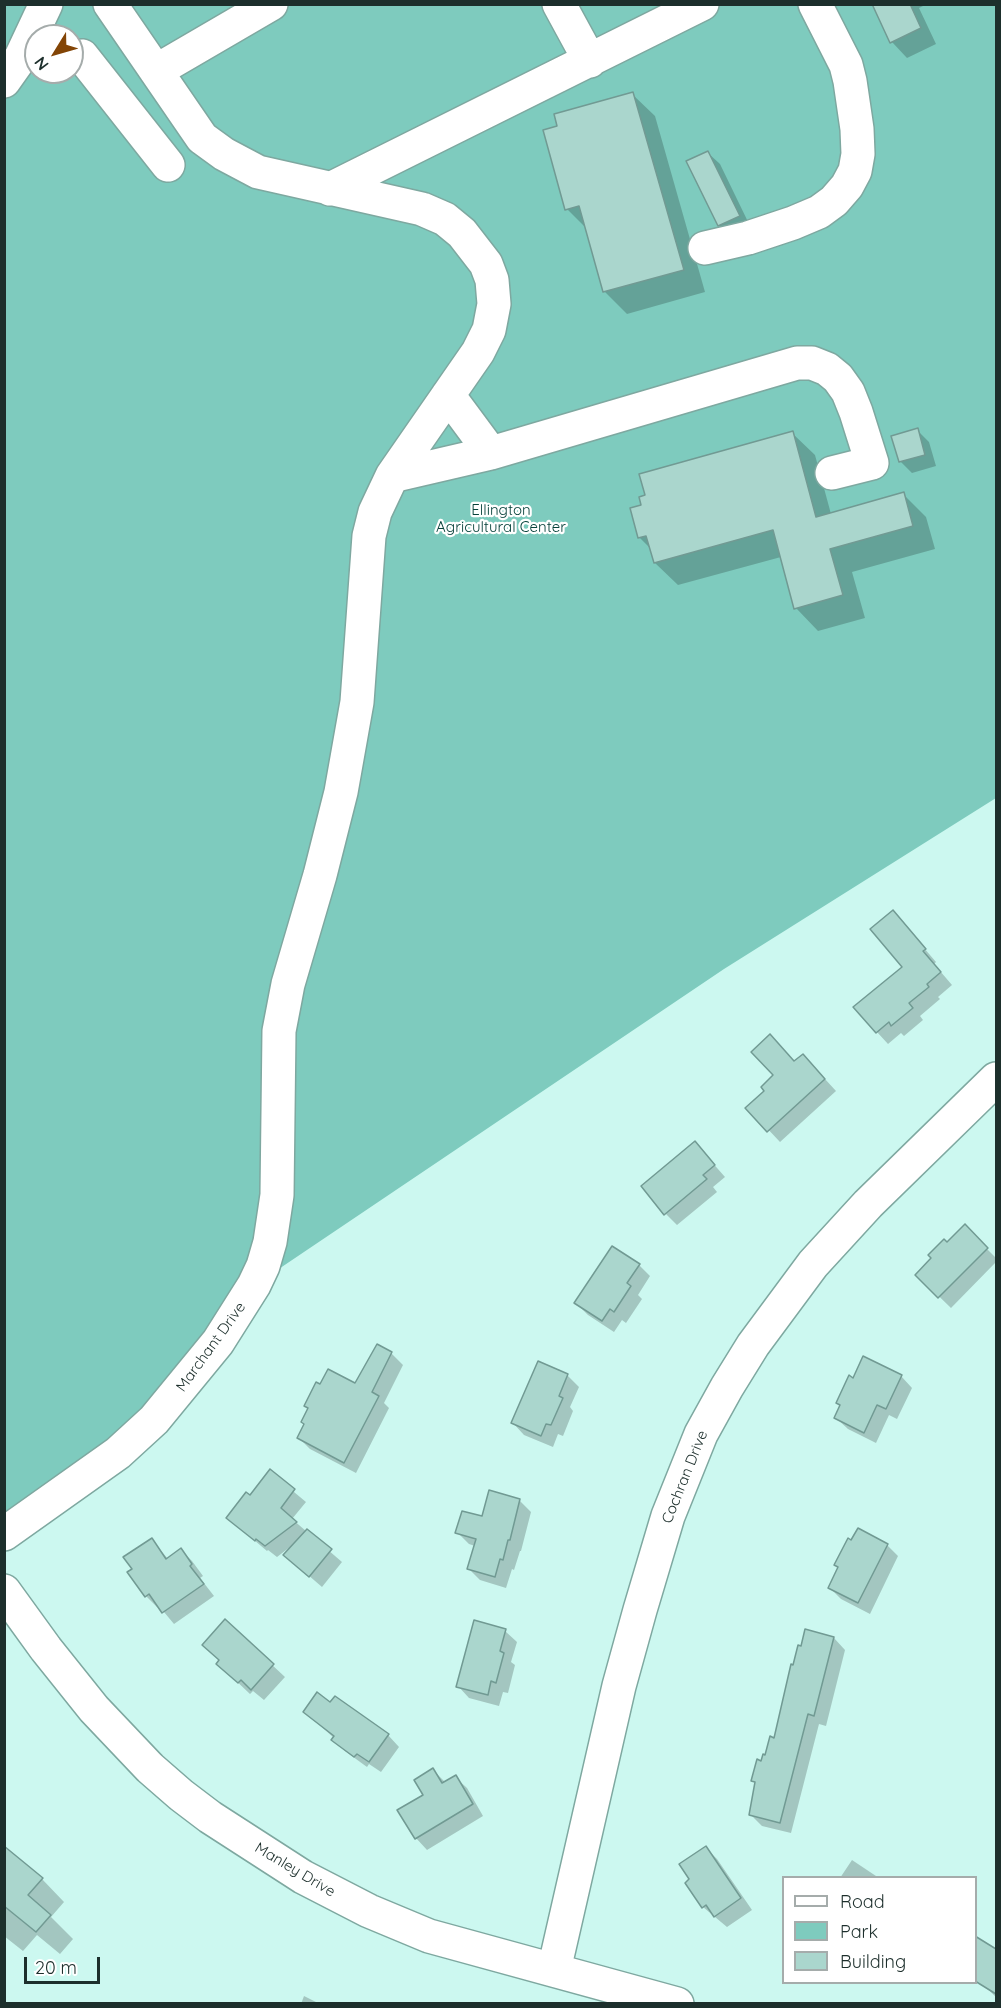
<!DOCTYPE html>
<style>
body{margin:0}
#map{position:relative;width:1001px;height:2008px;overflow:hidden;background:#ccf8f0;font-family:Quicksand,sans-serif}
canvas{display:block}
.frame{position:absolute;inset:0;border:6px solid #1d2f2c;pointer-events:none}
.legend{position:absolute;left:782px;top:1876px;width:195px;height:108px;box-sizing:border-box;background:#fff;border:2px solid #a5acab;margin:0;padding:8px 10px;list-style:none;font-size:18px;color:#1d2f2c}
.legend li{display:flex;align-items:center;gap:12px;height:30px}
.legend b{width:30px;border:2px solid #a5acab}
.north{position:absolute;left:24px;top:24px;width:60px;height:60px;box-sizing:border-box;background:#fff;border:2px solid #a5acab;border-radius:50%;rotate:233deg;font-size:16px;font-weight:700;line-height:24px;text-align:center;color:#1d2f2c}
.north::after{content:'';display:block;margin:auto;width:21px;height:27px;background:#834506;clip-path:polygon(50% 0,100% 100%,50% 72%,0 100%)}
.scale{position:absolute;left:24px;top:1957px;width:76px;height:27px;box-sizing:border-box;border:3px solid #1d2f2c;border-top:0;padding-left:8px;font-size:18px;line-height:21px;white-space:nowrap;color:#1d2f2c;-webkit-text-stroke:4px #fff;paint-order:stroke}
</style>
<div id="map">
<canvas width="1001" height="2008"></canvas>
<div class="frame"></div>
<ul class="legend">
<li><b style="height:8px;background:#fff"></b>Road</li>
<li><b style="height:16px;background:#7ecbbe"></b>Park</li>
<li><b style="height:16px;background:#aad6cd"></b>Building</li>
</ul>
<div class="north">N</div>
<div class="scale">20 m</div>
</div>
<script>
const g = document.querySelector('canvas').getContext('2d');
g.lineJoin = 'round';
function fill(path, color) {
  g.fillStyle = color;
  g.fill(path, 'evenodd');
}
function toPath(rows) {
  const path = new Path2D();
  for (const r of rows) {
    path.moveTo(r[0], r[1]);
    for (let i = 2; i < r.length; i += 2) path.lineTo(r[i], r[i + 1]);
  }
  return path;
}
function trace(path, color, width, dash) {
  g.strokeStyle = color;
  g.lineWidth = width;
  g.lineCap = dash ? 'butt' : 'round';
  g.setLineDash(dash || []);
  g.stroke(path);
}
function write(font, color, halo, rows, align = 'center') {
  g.font = font + ' Quicksand,sans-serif';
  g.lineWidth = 4.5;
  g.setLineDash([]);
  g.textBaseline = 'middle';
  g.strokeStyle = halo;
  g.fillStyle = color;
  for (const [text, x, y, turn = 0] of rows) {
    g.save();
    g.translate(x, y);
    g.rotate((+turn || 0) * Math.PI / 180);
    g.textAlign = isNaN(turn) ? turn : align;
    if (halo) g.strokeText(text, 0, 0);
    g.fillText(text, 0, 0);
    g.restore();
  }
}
const green = toPath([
 [5,5,996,5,996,798,724,969,255,1285,218,1342,5,1534],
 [36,36,72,36,72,72,36,72]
]);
const shadow = toPath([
 [874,4,927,4,919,8,936,44,907,58,892,42],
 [632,94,655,116,705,292,627,314,604,291,587,229,567,209,559,127],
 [708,153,720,164,751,228,731,237,719,225],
 [917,430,929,442,936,466,912,473,900,461],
 [792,433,815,455,831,514,903,494,926,517,935,549,852,572,865,618,818,631,796,608,781,557,678,585,655,563,651,549,639,537,643,506],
 [893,912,936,962,934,964,952,985,938,997,940,999,920,1016,923,1020,904,1036,901,1033,888,1044,877,1032,904,967],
 [795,1063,814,1067,836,1091,780,1142,748,1108,766,1091,775,1076],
 [695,1143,725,1177,713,1187,717,1192,677,1225,666,1214],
 [965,1227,996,1258,996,1262,951,1308,917,1275],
 [639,1265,650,1276,638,1295,642,1299,626,1323,622,1320,614,1332,588,1315,576,1303],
 [391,1353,403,1365,384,1403,389,1408,356,1473,310,1449,299,1438],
 [567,1375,579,1387,570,1407,573,1411,563,1436,558,1434,553,1447,524,1435,513,1423],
 [901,1376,912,1388,897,1419,889,1415,876,1443,848,1429,836,1418,854,1380],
 [270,1472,306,1502,292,1519,342,1562,322,1587,285,1555,291,1548,290,1547,277,1557,268,1550,267,1551,228,1518,250,1497],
 [519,1500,531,1512,521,1551,520,1551,514,1570,512,1569,506,1588,480,1580,468,1568,475,1546,469,1544,457,1532],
 [152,1540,168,1559,181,1550,192,1561,203,1576,200,1578,214,1596,174,1624,159,1606,157,1607,146,1596,134,1569],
 [887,1545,898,1556,870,1614,841,1599,830,1588],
 [225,1621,285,1677,264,1700,253,1691,250,1694,230,1675,221,1661],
 [505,1631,517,1642,511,1662,515,1665,508,1693,503,1692,499,1706,469,1698,458,1686],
 [834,1638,845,1650,826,1726,819,1724,791,1833,762,1826,750,1814,756,1784,752,1780,775,1739,802,1648],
 [331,1704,388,1735,399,1747,381,1772,369,1764,367,1767,345,1751,333,1740,334,1738,305,1712],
 [433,1770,446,1783,455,1777,467,1788,483,1816,427,1850,416,1838,425,1795],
 [4,1848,42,1879,64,1902,51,1917,73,1939,60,1954,37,1935,23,1951,4,1936],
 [706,1848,717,1859,752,1910,727,1927,703,1907,691,1880],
 [852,1860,879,1878,840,1878],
 [976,1938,996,1951,996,1997,981,1983],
 [304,1996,320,2004,301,2004]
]);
const building = toPath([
 [872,4,910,4,921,28,890,43,872,4],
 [633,92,684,270,603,292,579,206,565,210,543,130,557,126,554,114,633,92],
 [708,151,740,216,718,226,686,161,708,151],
 [918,428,925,455,899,462,891,436,918,428],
 [793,431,816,517,904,492,913,526,830,549,843,595,794,609,773,530,654,563,646,536,638,538,630,508,641,505,639,497,645,495,639,474,793,431],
 [893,910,926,949,923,951,941,972,927,984,929,987,909,1003,913,1008,891,1026,889,1022,876,1033,853,1007,902,967,870,929,893,910],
 [770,1034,794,1061,803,1054,825,1079,767,1132,745,1108,764,1091,761,1087,773,1075,751,1052,770,1034],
 [695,1141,715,1165,703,1175,707,1179,664,1215,641,1186,695,1141],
 [965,1224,988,1248,938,1298,915,1275,931,1258,928,1255,944,1239,947,1242,965,1224],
 [612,1246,640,1264,627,1283,631,1286,614,1312,610,1309,602,1321,574,1303,612,1246],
 [377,1344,392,1352,372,1392,379,1396,344,1463,297,1438,304,1424,301,1422,308,1408,304,1406,316,1382,320,1384,328,1369,355,1383,377,1344],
 [863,1356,902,1375,886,1409,877,1405,864,1433,834,1418,840,1405,836,1403,849,1375,853,1378,863,1356],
 [538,1361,568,1374,559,1396,563,1398,551,1425,546,1424,541,1436,511,1423,538,1361],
 [270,1469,295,1489,281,1508,297,1522,265,1546,256,1539,255,1541,226,1518,246,1492,250,1495,270,1469],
 [489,1490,520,1499,510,1540,508,1540,503,1560,500,1559,495,1577,467,1569,476,1539,455,1533,462,1511,482,1516,489,1490],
 [858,1528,888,1544,858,1603,828,1588,838,1567,834,1565,848,1538,851,1540,858,1528],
 [307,1529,332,1549,309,1577,283,1555,307,1529],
 [152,1538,166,1559,181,1548,192,1564,190,1566,204,1584,162,1613,149,1594,145,1597,127,1572,132,1569,123,1557,152,1538],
 [225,1619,274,1664,251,1690,241,1680,238,1683,216,1664,219,1660,202,1645,225,1619],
 [474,1620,506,1629,500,1651,504,1653,496,1683,491,1681,488,1695,456,1687,474,1620],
 [805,1629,834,1637,814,1716,808,1714,780,1823,749,1815,755,1782,751,1781,757,1759,761,1761,763,1754,765,1755,770,1736,774,1738,791,1664,793,1665,798,1645,801,1646,805,1629],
 [317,1692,330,1702,335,1696,389,1734,369,1762,357,1754,354,1757,331,1740,334,1736,303,1712,317,1692],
 [433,1768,442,1783,456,1775,473,1804,415,1839,397,1810,423,1795,414,1780,433,1768],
 [4,1846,43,1878,28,1895,51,1915,36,1932,4,1906,4,1846],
 [706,1846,741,1898,714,1917,706,1905,702,1908,685,1883,689,1879,679,1864,706,1846],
 [975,1936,996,1949,996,1994,975,1981,975,1936]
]);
const minor = toPath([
 [559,4,590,61],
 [82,56,168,165],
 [156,71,271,4],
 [4,81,21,57,46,4],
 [330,189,702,4],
 [705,248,748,238,793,223,819,212,834,201,847,186,855,171,858,154,857,129,850,81,846,65,815,4],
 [448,395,491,453],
 [392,476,491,453,797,363,812,363,827,369,838,378,848,392,856,412,872,463,832,473],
 [4,1534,118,1453,154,1420,218,1342,254,1285,263,1266,270,1242,277,1195,279,1031,288,984,320,875,341,792,357,702,369,536,375,512,392,476,478,352,489,330,494,304,492,280,486,264,462,233,445,219,422,209,258,172,224,154,202,138,110,4],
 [4,1591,46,1649,94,1709,150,1768,181,1795,210,1817,303,1877,369,1911,429,1936,677,2004],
 [554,1970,619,1686,640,1610,668,1516,701,1434,727,1387,753,1345,813,1264,868,1204,996,1079]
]);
const parkNames = [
 ["Ellington",501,510],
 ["Agricultural Center",501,527]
];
const streetNames = [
 ["Marchant Drive",211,1347,-54],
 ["Cochran Drive",685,1477,-68],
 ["Manley Drive",295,1870,31]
];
fill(green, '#7ecbbe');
fill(shadow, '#0003');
fill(building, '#aad6cd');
trace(building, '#719a93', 1.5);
trace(minor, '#7ea8a0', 36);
trace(minor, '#fff', 33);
write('15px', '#06413a', '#fff', parkNames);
write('15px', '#1d2f2c', '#fff', streetNames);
</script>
